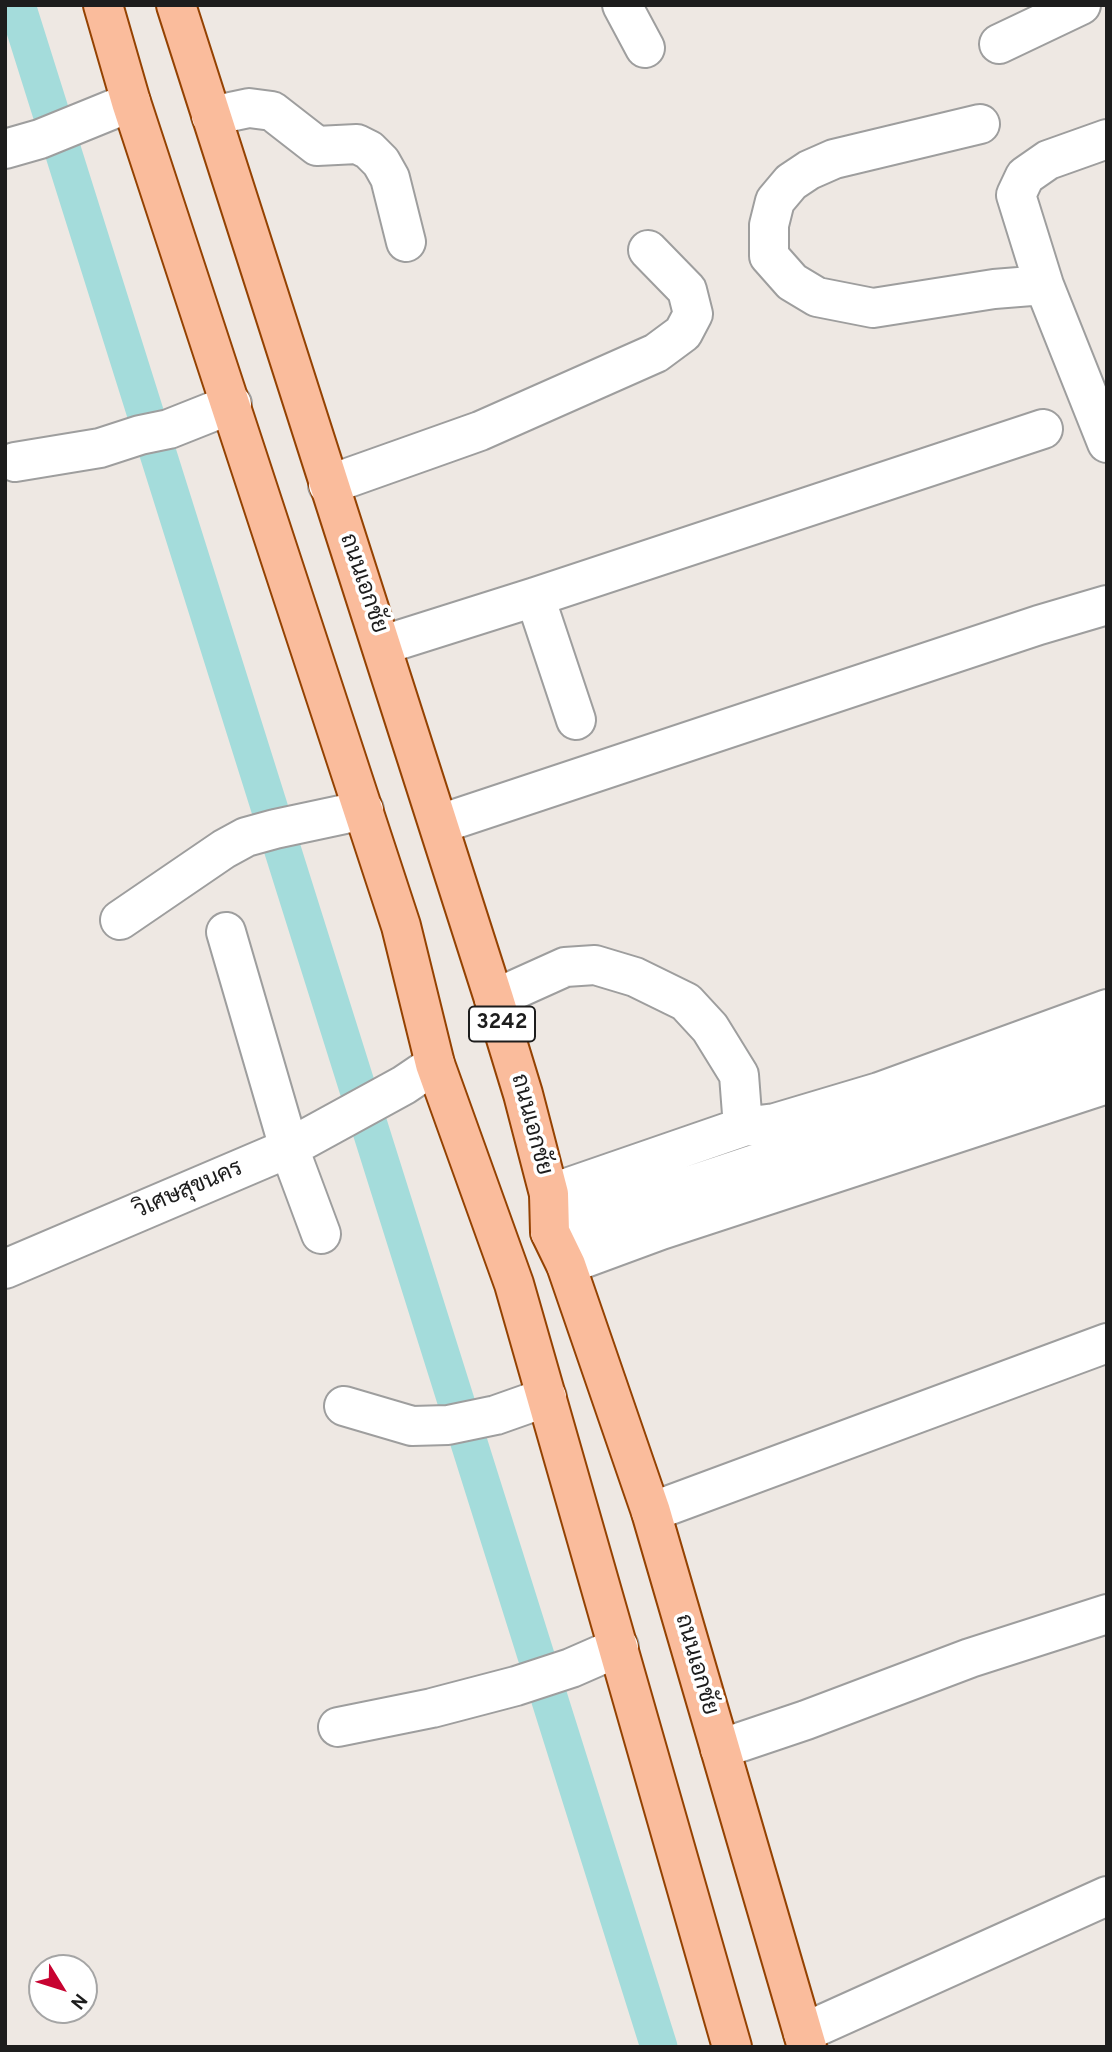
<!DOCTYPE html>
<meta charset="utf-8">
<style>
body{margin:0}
#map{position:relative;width:1112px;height:2052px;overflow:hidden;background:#eee8e3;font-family:Overpass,sans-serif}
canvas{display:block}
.frame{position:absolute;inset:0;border:7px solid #1d1d1d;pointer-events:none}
.north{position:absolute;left:28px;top:1954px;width:70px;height:70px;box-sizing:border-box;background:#fff;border:2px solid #a5a5a5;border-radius:50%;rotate:128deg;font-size:19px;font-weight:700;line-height:28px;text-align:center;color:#1d1d1d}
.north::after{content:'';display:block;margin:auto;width:24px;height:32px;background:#c70331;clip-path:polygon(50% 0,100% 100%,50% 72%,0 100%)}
</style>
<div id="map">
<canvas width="1112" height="2052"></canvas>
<div class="frame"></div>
<div class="north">N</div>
</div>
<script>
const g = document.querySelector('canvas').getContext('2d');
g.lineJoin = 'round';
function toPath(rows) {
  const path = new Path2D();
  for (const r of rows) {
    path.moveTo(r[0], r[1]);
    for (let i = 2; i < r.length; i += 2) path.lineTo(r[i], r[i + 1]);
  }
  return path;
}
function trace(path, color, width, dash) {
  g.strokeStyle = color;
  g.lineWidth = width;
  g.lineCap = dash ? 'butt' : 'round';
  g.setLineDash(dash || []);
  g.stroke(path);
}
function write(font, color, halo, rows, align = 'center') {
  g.font = font + ' Overpass,Sarabun,sans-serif';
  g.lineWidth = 7;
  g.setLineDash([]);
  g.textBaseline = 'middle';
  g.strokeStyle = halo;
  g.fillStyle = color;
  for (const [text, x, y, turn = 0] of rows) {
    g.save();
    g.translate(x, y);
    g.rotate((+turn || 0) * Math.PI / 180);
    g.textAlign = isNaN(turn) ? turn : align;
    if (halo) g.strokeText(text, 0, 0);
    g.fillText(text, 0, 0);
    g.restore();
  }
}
const canal = toPath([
 [17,5,659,2047]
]);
const minor = toPath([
 [622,5,645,48],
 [999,44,1081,5],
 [211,116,249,108,272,111,317,146,357,144,369,150,381,162,390,178,406,242],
 [980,124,834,159,809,170,791,182,775,201,769,225,769,256,792,282,817,297,873,308,994,289,1044,285],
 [1107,139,1048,160,1025,176,1016,195,1044,285,1107,443],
 [5,149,40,139,131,102],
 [15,462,100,448,140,435,169,429,232,404],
 [328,485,480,431,656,353,683,333,693,314,687,290,648,250],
 [535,597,576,720],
 [383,645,535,597,1043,429],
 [440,824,1039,625,1107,605],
 [120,920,224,849,246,837,275,829,364,810],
 [226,932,289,1148,321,1234],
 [494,999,565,967,595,965,635,977,686,1002,710,1028,739,1075,743,1127,549,1194],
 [743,1127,775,1123,879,1092,1107,1009],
 [550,1232,1107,1047],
 [566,1265,661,1230,1107,1084],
 [5,1269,289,1148,404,1085,435,1064],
 [344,1406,412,1426,448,1425,496,1415,547,1397],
 [651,1512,1107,1343],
 [338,1727,432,1708,516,1686,571,1668,619,1647],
 [720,1749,806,1720,970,1658,1107,1614],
 [803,2033,1107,1896]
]);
const major = toPath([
 [103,5,131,102,401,926,435,1064,514,1284,732,2047],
 [176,5,494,999,523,1094,549,1194,550,1232,566,1265,651,1512,807,2047]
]);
const shields = [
 [502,1024,66]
];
const shieldNames = [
 ["3242",502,1024]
];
const streetNames = [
 ["ถนนเอกชัย",362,584,71],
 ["ถนนเอกชัย",530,1125,75],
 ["วิเศษสุขนคร",189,1191,-23],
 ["ถนนเอกชัย",695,1665,74]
];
trace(canal, '#a4dcdb', 37);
trace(minor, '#9e9e9e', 42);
trace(major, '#944202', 42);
trace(minor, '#fff', 38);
trace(major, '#fabc9c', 38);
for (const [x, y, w] of shields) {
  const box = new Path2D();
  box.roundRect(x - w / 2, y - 17.5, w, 35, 5);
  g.fillStyle = '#fff';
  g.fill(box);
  trace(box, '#1d1d1d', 2);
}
write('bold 21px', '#1d1d1d', null, shieldNames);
write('23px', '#1d1d1d', '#fff', streetNames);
</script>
